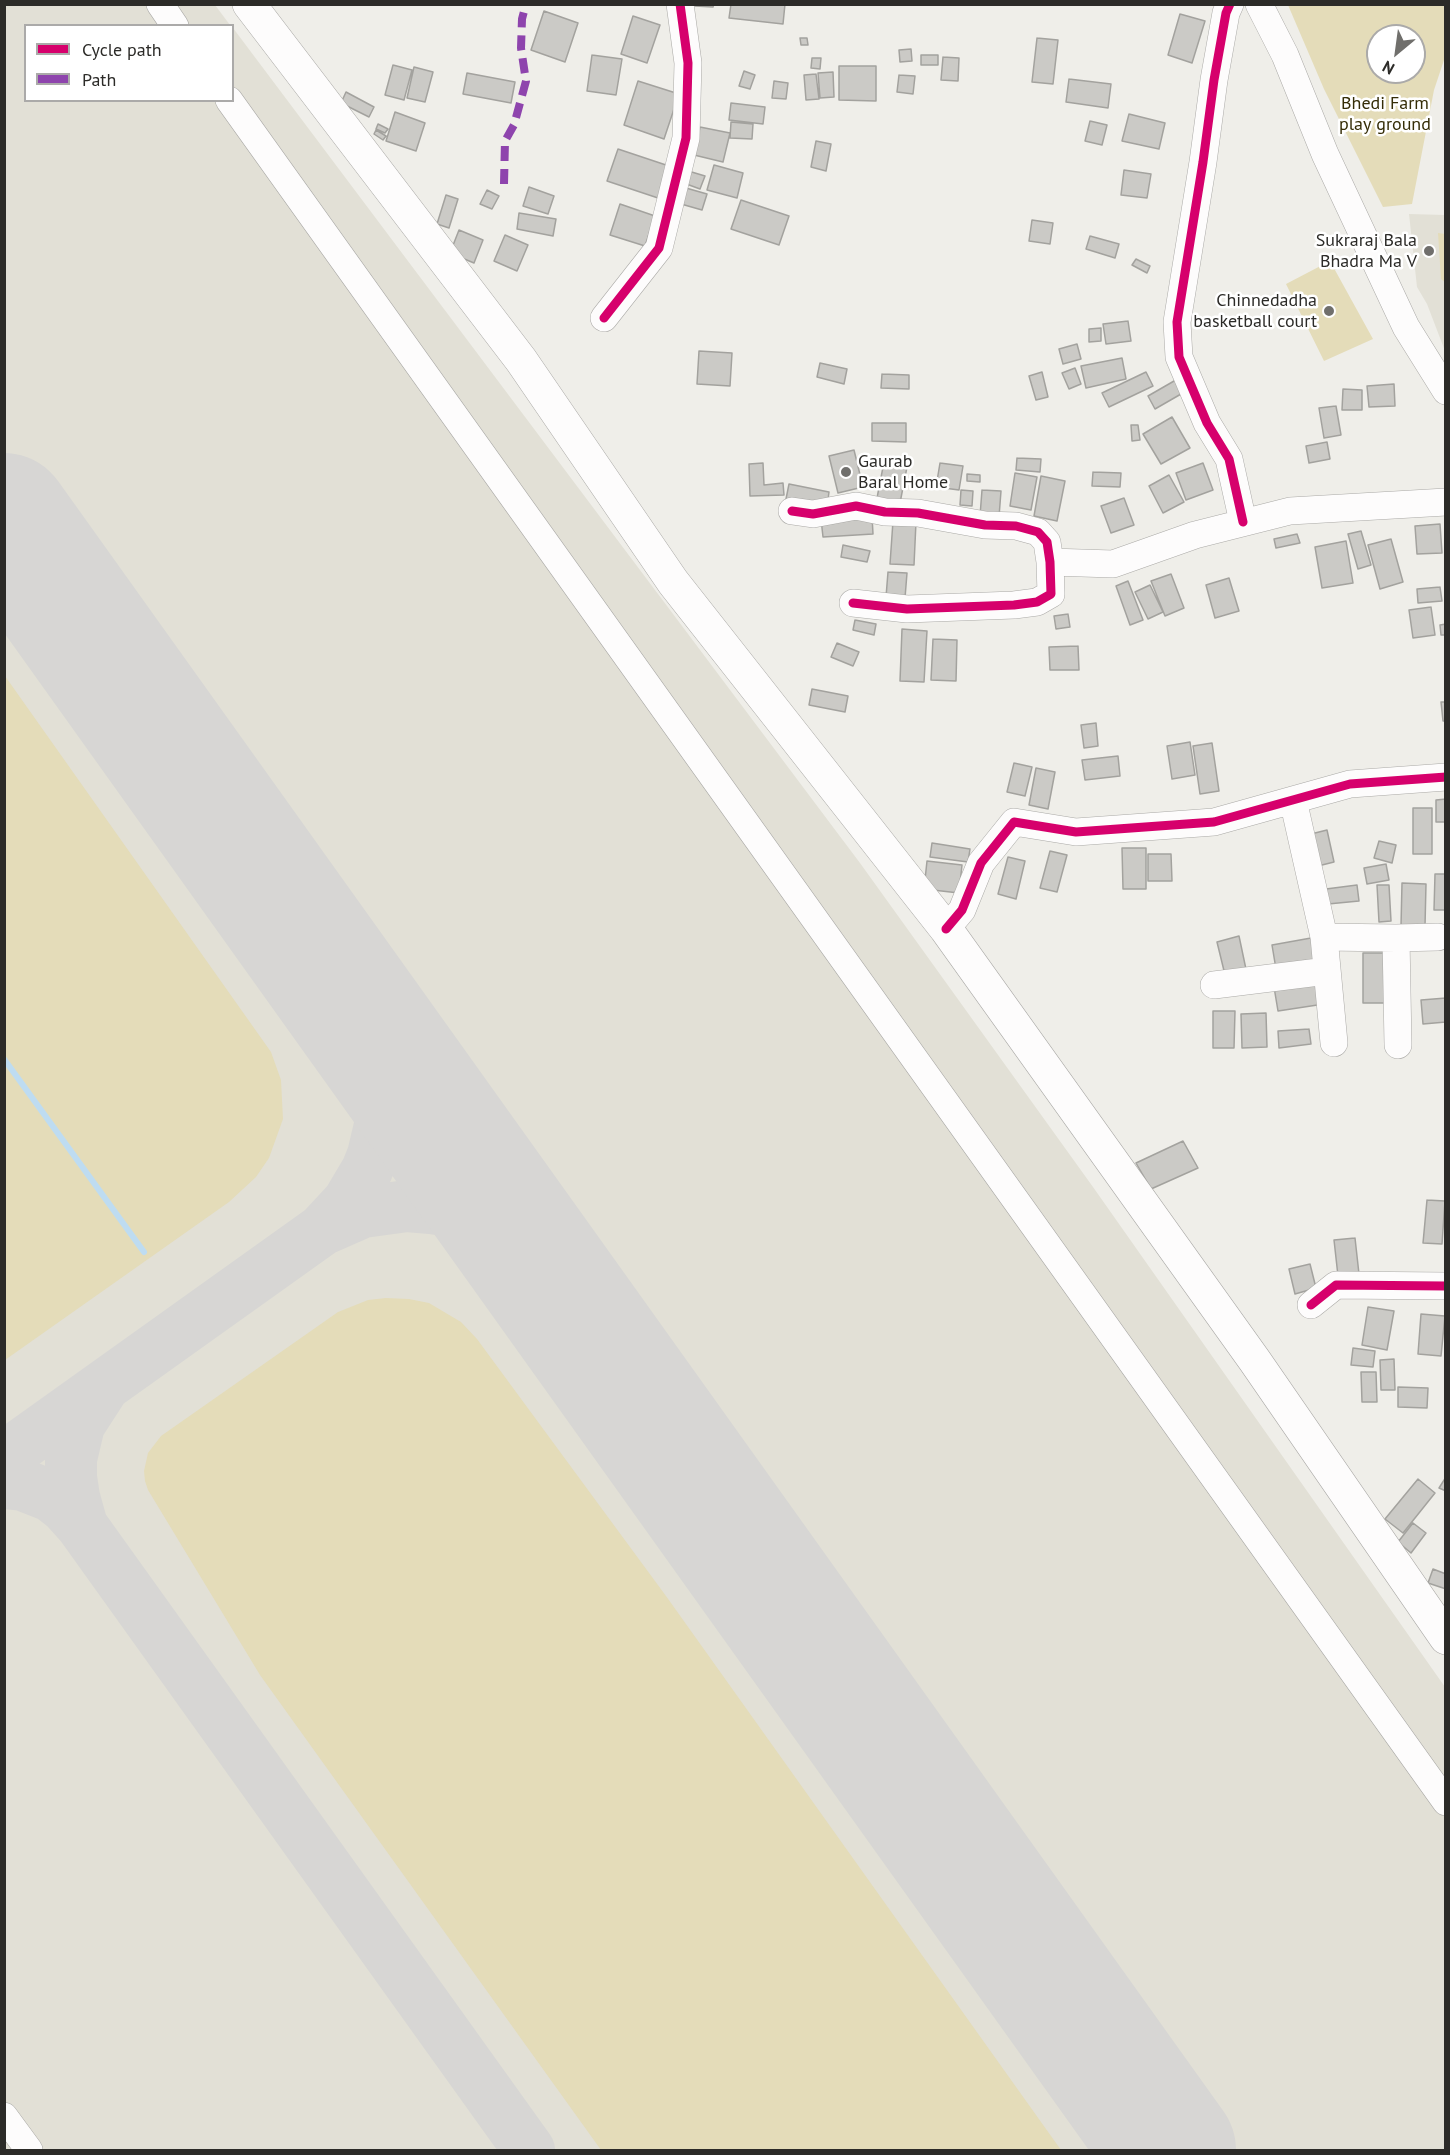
<!DOCTYPE html>
<style>
body{margin:0}
#map{position:relative;width:1450px;height:2155px;overflow:hidden;background:#efeee9;font-family:"PT Sans",sans-serif}
canvas{display:block}
.frame{position:absolute;inset:0;border:6px solid #2c2b28;pointer-events:none}
.legend{position:absolute;left:24px;top:24px;width:210px;height:78px;box-sizing:border-box;background:#fff;border:2px solid #abaaa9;margin:0;padding:8px 10px;list-style:none;font-size:18px;color:#2c2b28}
.legend li{display:flex;align-items:center;gap:12px;height:30px}
.legend b{width:30px;border:2px solid #abaaa9}
.north{position:absolute;left:1366px;top:24px;width:60px;height:60px;box-sizing:border-box;background:#fff;border:2px solid #abaaa9;border-radius:50%;rotate:209deg;font-size:16px;font-weight:700;line-height:24px;text-align:center;color:#2c2b28}
.north::after{content:'';display:block;margin:auto;width:21px;height:27px;background:#706f6c;clip-path:polygon(50% 0,100% 100%,50% 72%,0 100%)}
</style>
<div id="map">
<canvas width="1450" height="2155"></canvas>
<div class="frame"></div>
<ul class="legend">
<li><b style="height:8px;background:#d6006c"></b>Cycle path</li>
<li><b style="height:8px;background:#8e44ad"></b>Path</li>
</ul>
<div class="north">N</div>
</div>
<script>
const g = document.querySelector('canvas').getContext('2d');
g.lineJoin = 'round';
function fill(path, color) {
  g.fillStyle = color;
  g.fill(path, 'evenodd');
}
function toPath(rows) {
  const path = new Path2D();
  for (const r of rows) {
    path.moveTo(r[0], r[1]);
    for (let i = 2; i < r.length; i += 2) path.lineTo(r[i], r[i + 1]);
  }
  return path;
}
function trace(path, color, width, dash) {
  g.strokeStyle = color;
  g.lineWidth = width;
  g.lineCap = dash ? 'butt' : 'round';
  g.setLineDash(dash || []);
  g.stroke(path);
}
function write(font, color, halo, rows, align = 'center') {
  g.font = font + ' "PT Sans",sans-serif';
  g.lineWidth = 5;
  g.setLineDash([]);
  g.textBaseline = 'middle';
  g.strokeStyle = halo;
  g.fillStyle = color;
  for (const [text, x, y, turn = 0] of rows) {
    g.save();
    g.translate(x, y);
    g.rotate((+turn || 0) * Math.PI / 180);
    g.textAlign = isNaN(turn) ? turn : align;
    if (halo) g.strokeText(text, 0, 0);
    g.fillText(text, 0, 0);
    g.restore();
  }
}
const built = toPath([
 [5,5,215,5,230,25,26,26,26,100,232,100,233,28,860,863,1093,1187,1445,1687,1445,2150,5,2150],
 [1409,214,1445,215,1445,351,1427,304,1417,287]
]);
const green = toPath([
 [1288,5,1445,5,1445,57,1434,90,1412,204,1383,207,1324,89],
 [1378,36,1414,36,1414,72,1378,72],
 [1438,233,1445,234,1445,282,1441,279],
 [1330,261,1373,339,1324,361,1286,284],
 [5,676,271,1052,281,1080,283,1119,269,1158,256,1177,229,1202,5,1360],
 [386,1298,409,1299,429,1303,461,1322,477,1339,666,1596,1061,2150,601,2150,260,1675,148,1490,145,1481,144,1471,148,1453,161,1436,338,1312,368,1300]
]);
const stream = toPath([
 [4,1059,144,1252]
]);
const taxiway = toPath([
 [322,1230,363,1212,407,1206,431,1208,451,1211,484,1224,517,1248,543,1272],
 [4,1457,322,1230,348,1202,367,1170,373,1155,381,1121,382,1099,378,1072,357,1013],
 [4,1483,23,1485,51,1496,65,1507,82,1526,74,1497,71,1477,71,1459,79,1425,101,1391],
 [82,1526,529,2150]
]);
const runway = toPath([
 [4,519,1170,2150]
]);
const building = toPath([
 [695,4,714,4,713,7,695,6,695,4],
 [731,4,785,4,783,24,729,18,731,4],
 [544,11,578,23,565,62,531,50,544,11],
 [1180,14,1205,21,1192,63,1168,55,1180,14],
 [633,16,660,25,647,63,621,54,633,16],
 [800,38,807,38,808,45,801,45,800,38],
 [1037,38,1058,40,1053,84,1032,82,1037,38],
 [911,49,912,61,900,62,899,50,911,49],
 [592,55,622,59,616,95,587,91,592,55],
 [921,55,938,55,938,65,921,65,921,55],
 [943,57,959,58,958,81,941,80,943,57],
 [812,58,821,58,820,69,811,68,812,58],
 [393,65,412,70,404,100,385,95,393,65],
 [839,66,876,66,876,101,839,100,839,66],
 [414,67,433,72,425,102,407,98,414,67],
 [744,71,755,75,750,89,739,86,744,71],
 [833,72,834,97,820,98,818,73,833,72],
 [467,73,515,82,511,103,463,94,467,73],
 [816,74,819,99,806,100,804,75,816,74],
 [899,75,915,76,913,94,897,92,899,75],
 [1069,79,1111,84,1108,108,1066,102,1069,79],
 [638,81,679,94,664,139,624,125,638,81],
 [774,81,788,83,786,99,772,98,774,81],
 [346,92,374,107,369,117,341,103,346,92],
 [731,103,765,107,763,124,729,120,731,103],
 [395,112,425,123,416,151,386,141,395,112],
 [1129,114,1165,123,1159,149,1122,141,1129,114],
 [1090,121,1107,125,1102,145,1085,141,1090,121],
 [731,122,753,124,752,139,730,138,731,122],
 [378,124,388,129,385,133,376,129,378,124],
 [700,127,730,133,723,162,694,155,700,127],
 [376,130,386,136,383,140,374,134,376,130],
 [816,141,831,144,826,171,811,167,816,141],
 [618,149,672,167,661,199,607,181,618,149],
 [714,165,743,173,737,198,707,190,714,165],
 [685,170,705,176,700,189,681,182,685,170],
 [1124,170,1151,174,1147,198,1121,195,1124,170],
 [529,187,554,196,548,214,523,206,529,187],
 [686,188,707,194,702,210,681,204,686,188],
 [487,190,499,196,492,209,480,204,487,190],
 [446,195,458,199,449,228,437,224,446,195],
 [741,200,789,216,779,245,731,229,741,200],
 [620,204,655,216,645,246,610,235,620,204],
 [519,213,556,219,553,236,517,229,519,213],
 [1032,220,1053,223,1050,244,1029,241,1032,220],
 [459,230,483,240,474,263,450,253,459,230],
 [505,235,528,245,517,271,494,261,505,235],
 [1090,236,1119,244,1115,258,1086,249,1090,236],
 [1136,259,1150,266,1147,273,1132,265,1136,259],
 [1128,321,1131,341,1106,344,1103,324,1128,321],
 [1101,328,1101,341,1089,342,1089,329,1101,328],
 [1077,344,1081,359,1063,364,1059,349,1077,344],
 [699,351,732,353,730,386,697,384,699,351],
 [1122,358,1126,379,1086,388,1081,366,1122,358],
 [820,363,847,369,844,384,817,377,820,363],
 [1075,368,1081,384,1069,389,1062,373,1075,368],
 [1042,372,1048,397,1036,400,1029,376,1042,372],
 [1146,372,1153,386,1109,407,1102,393,1146,372],
 [882,374,909,375,909,389,881,388,882,374],
 [1181,377,1188,390,1155,409,1148,396,1181,377],
 [1394,384,1395,406,1369,407,1367,386,1394,384],
 [1343,389,1362,390,1362,410,1342,410,1343,389],
 [1336,406,1341,435,1324,438,1319,408,1336,406],
 [1172,417,1190,448,1161,464,1143,434,1172,417],
 [872,423,906,423,906,442,872,441,872,423],
 [1131,425,1138,425,1140,440,1132,441,1131,425],
 [1327,442,1330,459,1309,463,1306,446,1327,442],
 [854,450,863,487,838,493,829,456,854,450],
 [1017,458,1041,459,1040,472,1016,470,1017,458],
 [884,462,907,467,900,503,877,498,884,462],
 [763,463,764,485,783,483,784,495,750,496,749,464,763,463],
 [940,463,963,466,959,490,936,487,940,463],
 [1203,463,1213,490,1186,500,1176,473,1203,463],
 [1093,472,1121,473,1120,487,1092,486,1093,472],
 [1015,473,1037,477,1031,510,1010,506,1015,473],
 [967,474,980,475,980,482,967,481,967,474],
 [1169,475,1184,502,1163,513,1149,486,1169,475],
 [1041,476,1065,481,1057,521,1034,516,1041,476],
 [789,484,829,492,827,507,786,499,789,484],
 [961,490,973,491,972,506,960,505,961,490],
 [982,490,1001,491,999,517,980,516,982,490],
 [1124,498,1134,525,1111,533,1101,506,1124,498],
 [872,516,873,534,823,537,821,519,872,516],
 [893,521,916,522,914,565,890,564,893,521],
 [1440,524,1442,553,1417,554,1415,526,1440,524],
 [1361,531,1371,565,1358,569,1348,534,1361,531],
 [1297,534,1300,543,1276,548,1274,539,1297,534],
 [1391,539,1403,582,1380,589,1368,545,1391,539],
 [1346,541,1353,583,1322,588,1315,547,1346,541],
 [843,545,870,551,867,562,841,557,843,545],
 [888,572,907,573,905,598,886,597,888,572],
 [1171,574,1184,608,1165,616,1151,581,1171,574],
 [1229,578,1239,611,1215,618,1206,585,1229,578],
 [1128,581,1143,620,1130,625,1116,586,1128,581],
 [1150,585,1163,612,1148,619,1135,592,1150,585],
 [1440,587,1442,601,1418,603,1417,589,1440,587],
 [1431,607,1435,635,1413,638,1409,610,1431,607],
 [1068,614,1070,627,1056,629,1054,616,1068,614],
 [855,620,876,624,874,635,853,630,855,620],
 [1446,624,1446,635,1441,635,1440,625,1446,624],
 [902,629,927,631,924,682,900,681,902,629],
 [933,639,957,640,956,681,931,680,933,639],
 [837,643,859,652,853,666,831,657,837,643],
 [1078,646,1079,670,1050,670,1049,647,1078,646],
 [812,689,848,696,845,712,809,705,812,689],
 [1441,702,1446,702,1446,721,1443,721,1441,702],
 [1096,723,1098,746,1084,748,1081,725,1096,723],
 [1190,742,1195,775,1172,779,1167,746,1190,742],
 [1212,743,1219,791,1200,794,1193,746,1212,743],
 [1118,756,1120,776,1085,780,1082,760,1118,756],
 [1014,763,1032,767,1025,796,1007,792,1014,763],
 [1036,768,1055,772,1048,809,1029,805,1036,768],
 [1446,799,1446,822,1436,822,1436,800,1446,799],
 [1413,808,1432,808,1432,854,1413,854,1413,808],
 [1327,830,1334,862,1318,866,1311,834,1327,830],
 [1379,841,1396,845,1392,863,1374,858,1379,841],
 [932,843,970,849,968,862,930,857,932,843],
 [1122,848,1146,848,1146,889,1123,889,1122,848],
 [1050,851,1067,855,1057,892,1040,888,1050,851],
 [1148,854,1171,854,1172,881,1148,881,1148,854],
 [1008,857,1025,861,1016,899,998,894,1008,857],
 [927,861,962,865,959,893,924,889,927,861],
 [1386,864,1389,880,1367,884,1364,868,1386,864],
 [1435,874,1446,874,1446,910,1434,910,1435,874],
 [1402,883,1426,884,1425,926,1401,926,1402,883],
 [1357,885,1359,901,1328,904,1326,889,1357,885],
 [1377,885,1389,885,1391,921,1379,922,1377,885],
 [1239,936,1247,974,1226,979,1217,942,1239,936],
 [1311,938,1316,962,1276,969,1272,945,1311,938],
 [1363,953,1391,953,1391,1003,1363,1003,1363,953],
 [1320,980,1324,1004,1278,1011,1274,987,1320,980],
 [1446,998,1446,1022,1423,1024,1421,1000,1446,998],
 [1213,1011,1235,1011,1234,1048,1213,1048,1213,1011],
 [1266,1013,1267,1047,1242,1048,1241,1014,1266,1013],
 [1309,1029,1311,1044,1279,1048,1278,1031,1309,1029],
 [1183,1141,1198,1168,1151,1189,1136,1163,1183,1141],
 [1427,1200,1445,1201,1442,1244,1423,1243,1427,1200],
 [1355,1238,1359,1274,1338,1276,1334,1240,1355,1238],
 [1310,1264,1316,1288,1295,1294,1289,1269,1310,1264],
 [1368,1307,1394,1311,1387,1350,1362,1345,1368,1307],
 [1421,1314,1445,1316,1441,1356,1418,1354,1421,1314],
 [1353,1348,1375,1351,1373,1367,1351,1365,1353,1348],
 [1394,1359,1395,1390,1381,1390,1380,1360,1394,1359],
 [1361,1372,1376,1372,1377,1402,1362,1402,1361,1372],
 [1398,1387,1428,1388,1427,1408,1398,1407,1398,1387],
 [1446,1477,1446,1491,1439,1488,1446,1477],
 [1418,1479,1435,1493,1403,1533,1385,1519,1418,1479],
 [1413,1523,1426,1533,1411,1553,1398,1542,1413,1523],
 [1433,1569,1446,1574,1446,1589,1428,1583,1433,1569]
]);
const minor = toPath([
 [160,4,175,26],
 [1230,4,1226,13,1214,80,1203,162,1177,322,1179,357,1207,423,1229,459,1243,522],
 [1259,4,1285,55,1325,154,1406,327,1446,391],
 [229,100,1446,1802],
 [604,318,659,248,686,138,688,63,680,4],
 [792,511,813,514,856,506,885,512,918,513,985,525,1016,526,1038,532,1047,542,1050,562,1051,594,1037,602,1014,605,907,609,853,603],
 [1050,562,1113,564,1195,535,1290,511,1446,502],
 [1293,800,1324,937,1334,1043],
 [946,929,962,910,981,863,1014,822,1076,832,1214,822,1350,784,1446,777],
 [1324,937,1396,938],
 [1214,985,1327,971],
 [1398,1045,1396,938,1438,937],
 [1311,1305,1336,1285,1446,1286],
 [4,2116,29,2150]
]);
const major = toPath([
 [249,4,521,360,673,582,946,929,1255,1361,1446,1638]
]);
const quiet = toPath([
 [504,184,505,141,514,125,526,81,521,48,522,19,526,4]
]);
const cycleway = toPath([
 [1230,4,1226,13,1214,80,1203,162,1177,322,1179,357,1207,423,1229,459,1243,522],
 [604,318,659,248,686,138,688,63,680,4],
 [792,511,813,514,856,506,885,512,918,513,985,525,1016,526,1038,532,1047,542,1050,562,1051,594,1037,602,1014,605,907,609,853,603],
 [946,929,962,910,981,863,1014,822,1076,832,1214,822,1350,784,1446,777],
 [1311,1305,1336,1285,1446,1286]
]);
const markers = [
 [1429,251,6,"#706f6c"],
 [1329,311,6,"#706f6c"],
 [846,472,6,"#706f6c"]
];
const parkNames = [
 ["Bhedi Farm",1385,104],
 ["play ground",1385,125]
];
const poiNames = [
 ["Sukraraj Bala",1417,241],
 ["Bhadra Ma V",1417,262],
 ["Chinnedadha",1317,301],
 ["basketball court",1317,322],
 ["Gaurab",858,462,"left"],
 ["Baral Home",858,483,"left"]
];
fill(built, '#e2e0d6');
fill(green, '#e4dcb9');
trace(stream, '#bedcf1', 6);
trace(taxiway, '#d7d6d4', 52);
trace(runway, '#d7d6d4', 132);
fill(building, '#cbcac6');
trace(building, '#a3a29e', 1.5);
trace(minor, '#aaa9a6', 28);
trace(major, '#aaa9a6', 34);
trace(minor, '#fdfcfc', 27);
trace(major, '#fdfcfc', 33);
trace(quiet, '#8e44ad', 8, [15, 8]);
trace(cycleway, '#d6006c', 9);
for (const [x, y, r, color] of markers) {
  const dot = new Path2D();
  dot.arc(x, y, r, 0, 2 * Math.PI);
  g.fillStyle = color;
  g.fill(dot);
  trace(dot, '#fff', 2);
}
write('18px', '#352d07', '#fff', parkNames);
write('18px', '#2c2b28', '#fff', poiNames, 'right');
</script>
